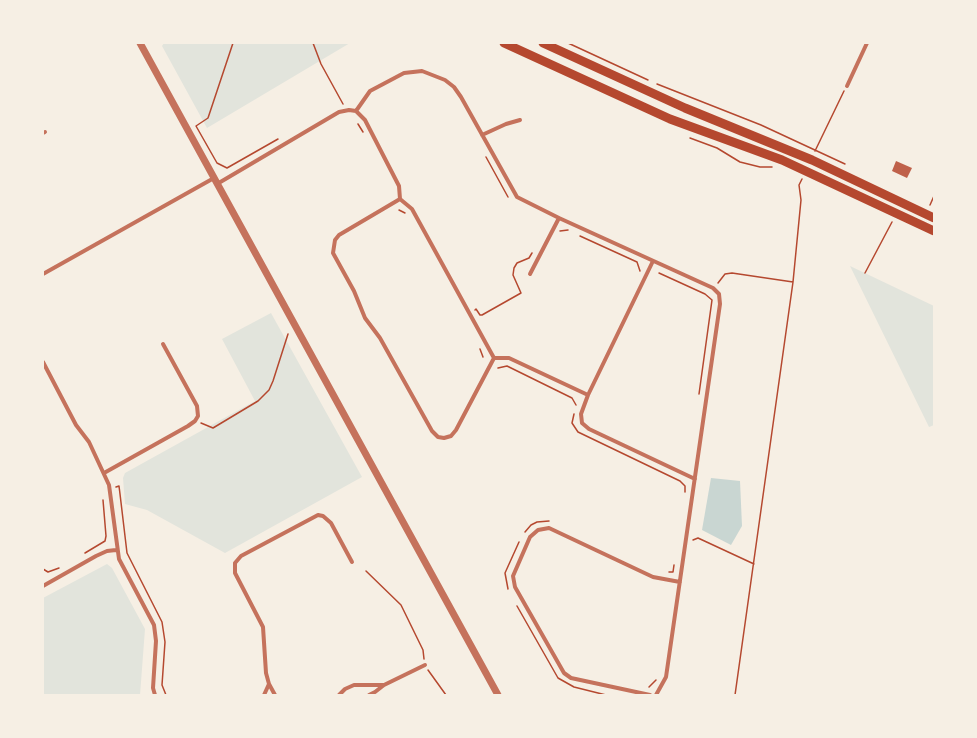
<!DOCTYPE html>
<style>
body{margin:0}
#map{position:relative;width:977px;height:738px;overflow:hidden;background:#f6efe4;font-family:"Sofia Sans Condensed",sans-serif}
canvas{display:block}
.frame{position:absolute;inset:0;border:44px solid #f6efe4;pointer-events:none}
</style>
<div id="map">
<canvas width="977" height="738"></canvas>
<div class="frame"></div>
</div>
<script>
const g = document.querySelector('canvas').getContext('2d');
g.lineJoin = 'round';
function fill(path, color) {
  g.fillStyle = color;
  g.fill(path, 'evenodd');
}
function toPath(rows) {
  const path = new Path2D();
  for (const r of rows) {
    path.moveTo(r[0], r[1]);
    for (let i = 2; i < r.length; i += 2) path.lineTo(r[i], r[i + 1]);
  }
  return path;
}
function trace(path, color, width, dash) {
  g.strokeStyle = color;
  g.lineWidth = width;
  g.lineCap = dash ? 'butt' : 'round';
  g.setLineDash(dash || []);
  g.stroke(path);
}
const green = toPath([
 [164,43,350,43,207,128,162,46],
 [850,266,934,306,934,425,929,427],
 [271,313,362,477,225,553,147,510,125,504,123,478,125,473,255,401,222,339],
 [107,564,112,568,145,629,140,695,43,695,43,598]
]);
const water = toPath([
 [711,478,740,481,742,526,731,545,702,530]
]);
const building = toPath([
 [896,161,912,168,907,178,892,171]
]);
const path = toPath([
 [233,43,208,118,196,126,217,163,227,168,278,139],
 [313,43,321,64,343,104],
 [568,43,648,80],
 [657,84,761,125,845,164],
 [358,124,363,132],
 [690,138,717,148,740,162,760,167,772,167],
 [815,151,844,91],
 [486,157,508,197],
 [930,205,934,196],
 [399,210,405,213],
 [560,231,568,230],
 [580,236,637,262,640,271],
 [659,273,705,294,712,300,699,394],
 [865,273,892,222],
 [718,283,725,274,732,273,793,282],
 [475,310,476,309,480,315,482,315,521,293,513,275,514,268,517,263,529,258,532,253],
 [480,349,483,357],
 [498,368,507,366,572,398,576,405],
 [574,414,572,423,578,432,680,481,685,486,685,492],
 [201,423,213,428,258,401,269,390,273,381,288,334],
 [116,487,119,486,120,494,127,553,162,622,165,642,162,685,166,695],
 [525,532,531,525,537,522,549,521],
 [693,540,698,538,754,564],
 [85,553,105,541,106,536,103,500],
 [43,569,48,572,59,568],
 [366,571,401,605,423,650,424,659],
 [669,572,673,572,674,565],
 [508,589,505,573,519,542],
 [517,606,558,678,574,687,606,695],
 [428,670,446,695],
 [649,687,656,680],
 [735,695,793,282,801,200,799,185,802,179]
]);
const minor = toPath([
 [847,86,867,43],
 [356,111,370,91,404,73,422,71,445,80,454,87,461,97,517,197,559,218,713,288,719,294,720,304,666,677,656,695],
 [43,133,45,132],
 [482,135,506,124,520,120],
 [217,184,339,112,349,110,356,111,365,120,399,186,400,199,412,209,494,358,509,358,588,395],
 [400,199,339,235,335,240,333,253,354,291,365,318,380,338,432,431,438,437,444,438,451,436,456,430,494,358],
 [653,261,588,395,581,414,582,423,589,429,695,479],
 [43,274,214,178],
 [530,274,559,218],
 [43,362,76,425,89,442,109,485,119,559,154,625,156,641,153,688,155,695],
 [104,473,188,426,195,421,198,416,197,406,163,344],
 [43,586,96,556,107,551,116,550],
 [264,695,269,684],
 [275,695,269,684,266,673,263,627,235,573,235,563,241,556,318,515,323,516,331,523,352,562],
 [339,695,345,689,354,685,384,685],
 [369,695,375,692,384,685,425,665],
 [650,695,571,678,564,673,515,587,513,576,530,537,538,530,549,528,653,577,680,582]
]);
const tertiary = toPath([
 [140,43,498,695]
]);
const primary = toPath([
 [504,43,670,119,782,160,934,231],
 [543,43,685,108,812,160,934,218]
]);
fill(green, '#e2e4dc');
fill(water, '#c9d6d2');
fill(building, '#bf614a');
trace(path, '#b5482f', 1.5);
trace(minor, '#c5725c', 4);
trace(tertiary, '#c5725c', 7);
trace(primary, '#b5482f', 9);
</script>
